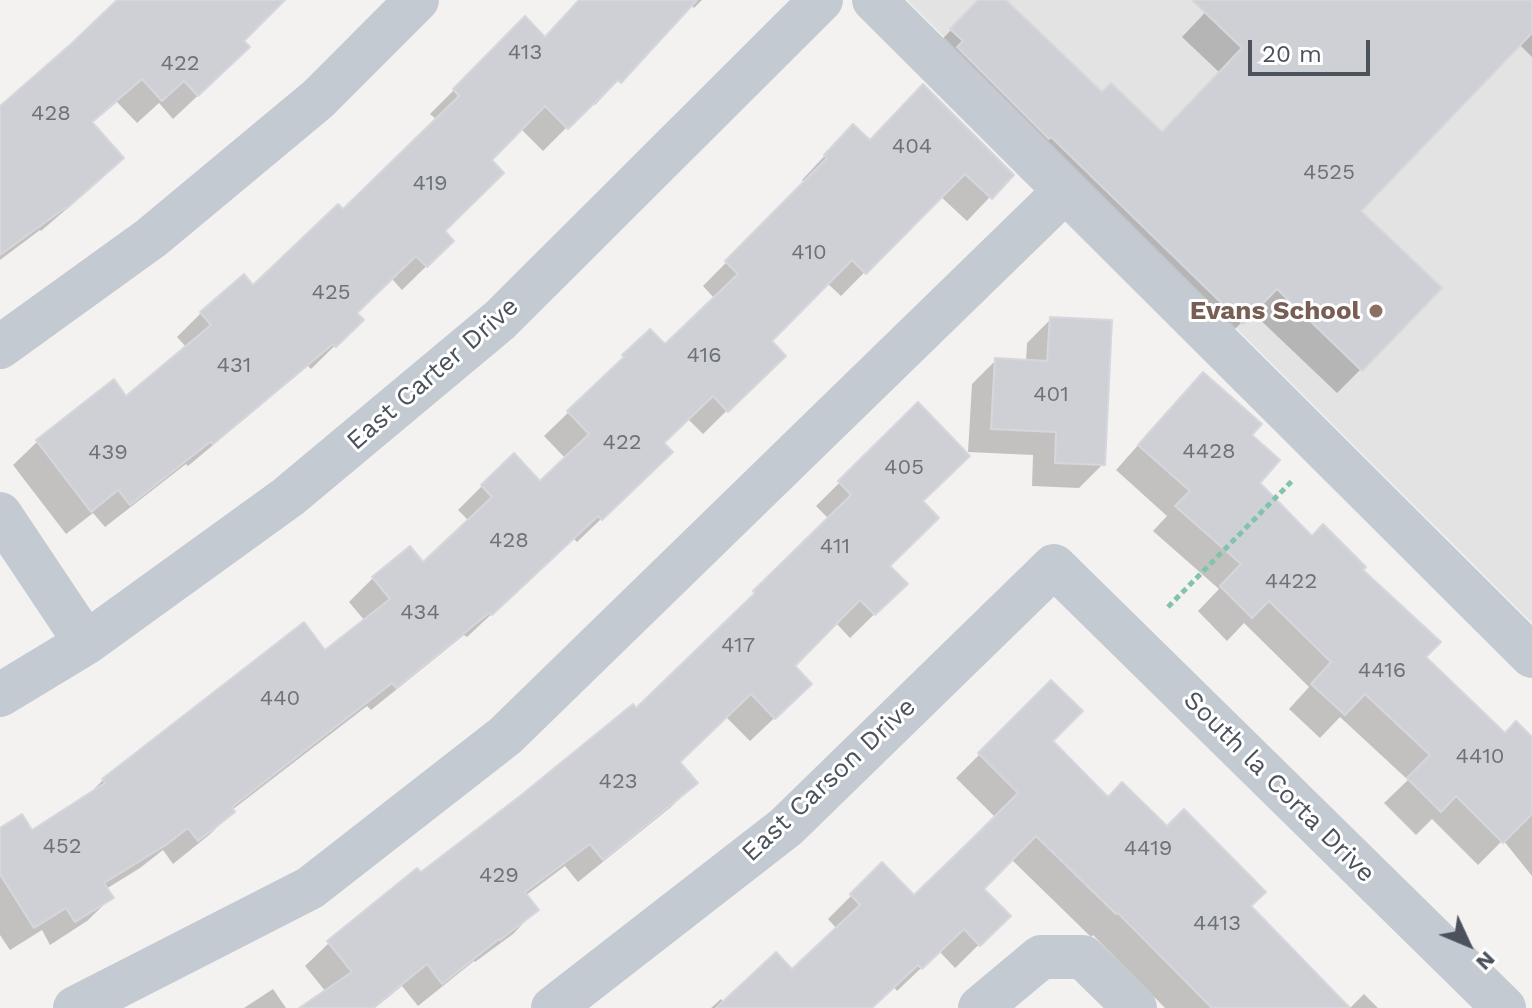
<!DOCTYPE html>
<style>
body{margin:0}
#map{position:relative;width:1532px;height:1008px;overflow:hidden;background:#f3f2f1;font-family:"Work Sans",sans-serif}
canvas{display:block}
.north{position:absolute;left:1428px;top:904px;width:80px;height:80px;-webkit-text-stroke:6px #fff;paint-order:stroke;rotate:134deg;font-size:22px;font-weight:700;line-height:32px;text-align:center;color:#4b525c}
.north::after{content:'';display:block;margin:auto;width:28px;height:36px;background:#4b525c;clip-path:polygon(50% 0,100% 100%,50% 72%,0 100%)}
.scale{position:absolute;left:1248px;top:40px;width:122px;height:36px;box-sizing:border-box;border:4px solid #4b525c;border-top:0;padding-left:10px;font-size:24px;line-height:28px;white-space:nowrap;color:#4b525c;-webkit-text-stroke:6px #fff;paint-order:stroke}
</style>
<div id="map">
<canvas width="1532" height="1008"></canvas>
<div class="north">N</div>
<div class="scale">20 m</div>
</div>
<script>
const g = document.querySelector('canvas').getContext('2d');
g.lineJoin = 'round';
function fill(path, color) {
  g.fillStyle = color;
  g.fill(path, 'evenodd');
}
function toPath(rows) {
  const path = new Path2D();
  for (const r of rows) {
    path.moveTo(r[0], r[1]);
    for (let i = 2; i < r.length; i += 2) path.lineTo(r[i], r[i + 1]);
  }
  return path;
}
function trace(path, color, width, dash) {
  g.strokeStyle = color;
  g.lineWidth = width;
  g.lineCap = dash ? 'butt' : 'round';
  g.setLineDash(dash || []);
  g.stroke(path);
}
function write(font, color, halo, rows, align = 'center') {
  g.font = font + ' "Work Sans",sans-serif';
  g.lineWidth = 6;
  g.setLineDash([]);
  g.textBaseline = 'middle';
  g.strokeStyle = halo;
  g.fillStyle = color;
  for (const [text, x, y, turn = 0] of rows) {
    g.save();
    g.translate(x, y);
    g.rotate((+turn || 0) * Math.PI / 180);
    g.textAlign = isNaN(turn) ? turn : align;
    if (halo) g.strokeText(text, 0, 0);
    g.fillText(text, 0, 0);
    g.restore();
  }
}
const education = toPath([
 [907,0,1532,0,1532,623]
]);
const shadow = toPath([
 [120,0,283,0,241,41,224,71,173,119,159,103,137,123,117,102,91,124,121,158,98,182,41,231,40,230,0,260,0,108],
 [580,0,702,0,694,8,690,4,595,105,592,102,543,151,520,128,489,160,442,231,452,241,402,290,391,278,355,313,361,320,311,369,308,366,188,466,186,464,105,527,93,513,66,534,13,465,37,442,113,382,126,398,187,348,177,337,201,313,244,277,253,288,343,212,437,120,430,114,525,19,544,39],
 [980,0,1003,0,1102,95,1161,135,1220,73,1182,37,1217,0,1532,0,1532,57,1519,44,1358,211,1361,369,1337,393,1252,312,1218,346,928,54],
 [869,142,1011,175,967,221,940,196,841,296,827,283,769,341,759,379,703,434,688,419,662,444,646,476,577,542,573,538,467,637,464,635,371,710,367,706,232,810,233,812,209,835,173,864,163,850,140,868,106,889,111,898,87,921,50,945,42,930,10,950,0,935,0,830,32,833,84,799,103,780,304,625,325,653,365,621,349,602,373,578,422,565,469,521,458,510,482,486,540,484,566,459,544,436,601,381,665,347,715,299,703,286,805,183,802,180,830,150],
 [1051,319,1103,464,1079,488,1032,486,1033,455,968,452,972,384,996,360,1026,362,1027,343],
 [1203,375,1250,436,1257,483,1312,538,1360,570,1424,658,1505,736,1532,740,1532,876,1503,840,1478,865,1432,819,1416,835,1384,803,1408,780,1340,717,1320,738,1289,709,1309,687,1244,623,1227,641,1198,611,1219,589,1153,531,1167,516,1116,470,1180,398],
 [918,405,920,502,888,567,905,584,850,638,835,622,792,666,786,707,750,741,726,717,678,762,695,783,671,807,578,882,565,866,525,896,536,910,513,934,475,962,474,961,418,1006,402,986,375,1008,302,1008,326,992,305,966,329,943,636,711,829,519,816,506],
 [1051,683,1050,741,1108,800,1248,906,1347,1008,1165,1008,1093,935,1091,937,1011,859,981,889,1008,916,955,968,939,951,897,991,894,987,871,1008,711,1008,721,999,724,1003,792,971,837,929,828,919,882,865,914,898,996,818,956,778],
 [273,989,286,1008,244,1008],
 [1364,994,1378,1008,1350,1008]
]);
const building = toPath([
 [117,0,285,0,244,41,250,47,198,96,184,81,162,101,142,79,92,122,124,158,66,209,65,208,0,255,0,106,71,44,117,0],
 [579,0,697,0,621,83,618,80,568,129,545,106,492,160,504,173,445,231,454,241,427,267,416,256,357,313,364,320,336,347,333,344,213,444,210,442,130,505,118,490,91,512,36,440,114,379,126,396,211,325,200,312,244,274,253,285,338,204,343,209,459,96,453,89,525,16,545,37,579,0],
 [978,0,1006,0,1102,92,1111,83,1162,132,1242,48,1192,0,1532,0,1532,33,1361,211,1442,288,1362,371,1277,289,1243,324,1051,137,1049,139,957,47,963,41,950,29,978,0],
 [923,84,1014,175,992,199,965,174,866,274,852,260,772,341,786,356,728,412,713,396,664,443,673,452,602,520,598,516,492,615,489,613,396,688,392,683,232,807,235,812,198,841,188,828,166,845,104,883,114,898,75,922,66,908,34,928,0,874,0,828,22,814,32,830,105,783,102,779,304,622,325,650,390,599,372,577,410,546,423,562,492,497,481,485,514,453,540,481,589,434,567,411,624,357,622,355,650,329,665,344,738,274,725,261,827,158,824,155,853,124,870,140,923,84],
 [1050,317,1112,320,1105,465,1055,463,1056,432,991,429,995,358,1047,361,1050,317],
 [1203,372,1262,424,1252,435,1280,460,1260,483,1312,536,1323,524,1366,567,1363,570,1441,642,1426,657,1505,733,1516,721,1532,737,1532,814,1503,843,1456,796,1441,812,1407,778,1430,755,1365,694,1345,715,1311,684,1331,662,1269,601,1252,618,1220,586,1241,564,1175,506,1190,491,1138,445,1203,372],
 [918,402,970,456,923,501,939,518,890,566,908,584,875,615,860,600,795,666,812,684,775,719,751,694,680,762,698,783,603,860,590,844,525,892,539,910,500,940,499,939,442,984,427,964,373,1008,299,1008,352,972,327,941,417,868,421,872,520,796,633,704,636,708,755,593,753,591,851,495,838,481,918,402],
 [1051,680,1083,711,1053,741,1108,797,1122,782,1167,826,1184,809,1266,892,1251,906,1350,1008,1212,1008,1118,913,1116,914,1036,836,984,889,1011,916,980,946,964,929,922,969,918,965,872,1008,716,1008,776,952,792,969,860,905,850,894,882,862,914,895,970,841,1018,793,978,753,1051,680]
]);
const path = toPath([
 [1168,607,1294,479]
]);
const minor = toPath([
 [874,0,1532,656],
 [0,347,151,238,318,99,417,0],
 [0,514,86,643],
 [0,695,86,643,288,497,500,320,821,0],
 [75,1008,310,888,505,736,1065,191],
 [553,1008,786,827,1054,566,1504,1008],
 [980,1008,1041,957,1083,957,1135,1008]
]);
const markers = [
 [1376,311,8,"#8d6e63"]
];
const numberNames = [
 ["413",525,53],
 ["422",180,64],
 ["428",51,114],
 ["404",912,147],
 ["4525",1329,173],
 ["419",430,184],
 ["410",809,253],
 ["425",331,293],
 ["416",704,356],
 ["431",234,366],
 ["401",1051,395],
 ["422",622,443],
 ["4428",1209,452],
 ["439",108,453],
 ["405",904,468],
 ["428",509,541],
 ["411",835,547],
 ["4422",1291,582],
 ["434",420,613],
 ["417",738,646],
 ["4416",1382,671],
 ["440",280,699],
 ["4410",1480,757],
 ["423",618,782],
 ["452",62,847],
 ["4419",1148,849],
 ["429",499,876],
 ["4413",1217,924]
];
const educationNames = [
 ["Evans School",1360,311]
];
const streetNames = [
 ["East Carter Drive",433,374,-41],
 ["East Carson Drive",829,780,-43],
 ["South la Corta Drive",1279,787,45]
];
fill(education, '#e4e3e3');
fill(shadow, '#0003');
fill(building, '#cfd0d5');
trace(building, '#d6d7dc', 2);
trace(path, '#82c4ab', 5, [6, 4]);
trace(minor, '#c4cad1', 44);
for (const [x, y, r, color] of markers) {
  const dot = new Path2D();
  dot.arc(x, y, r, 0, 2 * Math.PI);
  g.fillStyle = color;
  g.fill(dot);
  trace(dot, '#fff', 3);
}
write('22px', '#6c727a', null, numberNames);
write('bold 26px', '#785e54', '#fff', educationNames, 'right');
write('26px', '#4b525c', '#fff', streetNames);
</script>
